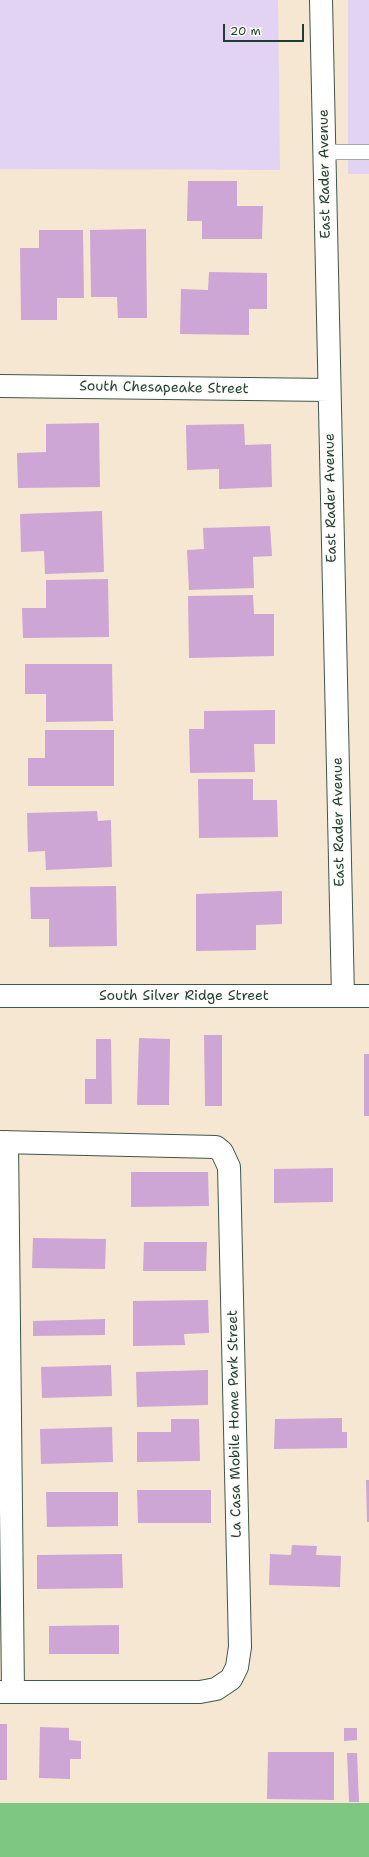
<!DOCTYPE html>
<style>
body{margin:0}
#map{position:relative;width:369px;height:1857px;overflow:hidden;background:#f5e7d1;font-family:"Shantell Sans",sans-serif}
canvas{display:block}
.scale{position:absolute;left:223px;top:24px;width:81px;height:18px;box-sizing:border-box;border:2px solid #1f3d34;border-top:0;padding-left:5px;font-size:12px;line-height:14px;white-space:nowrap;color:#1f3d34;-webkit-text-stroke:3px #fdfcf7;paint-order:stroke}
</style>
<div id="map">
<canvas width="369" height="1857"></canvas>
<div class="scale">20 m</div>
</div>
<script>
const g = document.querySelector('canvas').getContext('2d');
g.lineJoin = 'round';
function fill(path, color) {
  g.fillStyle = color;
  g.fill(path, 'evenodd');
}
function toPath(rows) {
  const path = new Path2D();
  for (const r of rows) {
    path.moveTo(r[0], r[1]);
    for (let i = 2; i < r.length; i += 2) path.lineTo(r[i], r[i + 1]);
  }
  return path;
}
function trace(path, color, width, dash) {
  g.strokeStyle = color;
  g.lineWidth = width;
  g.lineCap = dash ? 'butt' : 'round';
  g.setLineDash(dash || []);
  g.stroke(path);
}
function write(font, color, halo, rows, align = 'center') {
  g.font = font + ' "Shantell Sans",sans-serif';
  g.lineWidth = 3;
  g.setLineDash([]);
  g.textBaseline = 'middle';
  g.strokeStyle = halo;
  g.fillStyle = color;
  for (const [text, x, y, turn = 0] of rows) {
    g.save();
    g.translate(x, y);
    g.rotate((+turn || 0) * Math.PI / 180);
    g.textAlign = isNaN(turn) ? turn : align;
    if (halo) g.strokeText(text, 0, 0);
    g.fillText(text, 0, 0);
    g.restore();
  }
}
const built = toPath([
 [0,0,278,0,280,170,0,169],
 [348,0,369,0,369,174,348,174]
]);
const green = toPath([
 [0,1803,369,1803,369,1857,0,1857]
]);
const building = toPath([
 [188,181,237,181,237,206,263,206,262,239,202,239,202,221,187,221],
 [146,229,147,318,118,318,117,297,91,297,90,230],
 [39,230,83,230,84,298,57,298,57,320,21,320,20,248,39,248],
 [209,272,267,273,267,309,249,309,249,335,180,334,181,289,208,290],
 [99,423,100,487,18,488,17,453,46,452,46,424],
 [244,424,245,445,271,444,272,487,219,489,219,469,187,470,186,425],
 [102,511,104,572,45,574,44,551,21,552,20,514],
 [270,526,272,556,253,557,254,588,189,590,187,550,204,549,203,528],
 [108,579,109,637,23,638,22,608,46,608,46,580],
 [253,595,254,614,274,614,274,656,189,658,188,596],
 [25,664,112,664,113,721,46,722,46,694,25,694],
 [275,710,275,744,254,744,255,772,190,773,189,729,204,729,204,711],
 [45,730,114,730,114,786,28,786,28,758,45,758],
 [198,779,253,779,253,800,277,800,278,837,199,838],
 [97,811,98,821,111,820,112,867,46,870,45,851,28,852,27,813],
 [116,886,117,946,49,947,49,919,31,919,30,887],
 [282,891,282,924,256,925,256,950,196,951,196,894],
 [204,1035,222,1035,222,1106,205,1106],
 [139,1038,170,1039,169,1105,137,1105],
 [96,1039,111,1039,112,1104,85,1104,85,1079,96,1079],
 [364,1054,369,1054,369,1116,364,1116],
 [333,1168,333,1202,274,1203,274,1169],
 [131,1172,208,1172,209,1206,131,1207],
 [33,1238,106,1239,105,1269,32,1268],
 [144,1242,207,1242,206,1271,143,1271],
 [208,1300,209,1333,184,1334,185,1345,133,1346,133,1301],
 [105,1319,105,1335,33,1336,33,1321],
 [111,1365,112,1396,42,1398,41,1367],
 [208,1370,208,1405,137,1407,136,1372],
 [342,1418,342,1432,347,1432,347,1448,274,1449,275,1419],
 [171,1419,199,1419,200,1461,137,1462,137,1432,171,1432],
 [112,1427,113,1462,41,1464,40,1429],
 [366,1480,369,1480,369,1522,367,1522],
 [137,1490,211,1490,211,1523,138,1523],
 [46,1492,118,1492,118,1526,47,1527],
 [292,1545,317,1546,316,1555,341,1556,340,1587,269,1585,270,1554,291,1555],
 [122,1554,123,1588,37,1589,37,1555],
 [119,1625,119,1654,49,1654,49,1626],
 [0,1724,7,1724,7,1780,0,1780],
 [40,1727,69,1728,69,1740,81,1741,81,1759,70,1759,70,1779,39,1778],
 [344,1728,357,1728,357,1740,344,1741],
 [268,1752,334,1752,334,1800,267,1799],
 [347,1753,357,1753,359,1802,349,1802]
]);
const service = toPath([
 [324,152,369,152]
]);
const minor = toPath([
 [321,0,343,996],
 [0,386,329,390],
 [0,996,369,996],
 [0,1142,216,1147,222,1152,229,1167,240,1647,237,1667,231,1679,216,1689,200,1692,0,1692],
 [7,1142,13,1692]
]);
const streetNames = [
 ["East Rader Avenue",325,174,-91],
 ["South Chesapeake Street",164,388,1],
 ["East Rader Avenue",331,498,-91],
 ["East Rader Avenue",339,822,-91],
 ["South Silver Ridge Street",184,996],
 ["La Casa Mobile Home Park Street",235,1424,-91]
];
fill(built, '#e3d3f2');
fill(green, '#7ec783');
fill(building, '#cda6d5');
trace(service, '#3f564c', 16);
trace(minor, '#3f564c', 24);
trace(service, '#fff', 15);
trace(minor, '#fff', 22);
write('14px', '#1f3d34', '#fdfcf7', streetNames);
</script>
